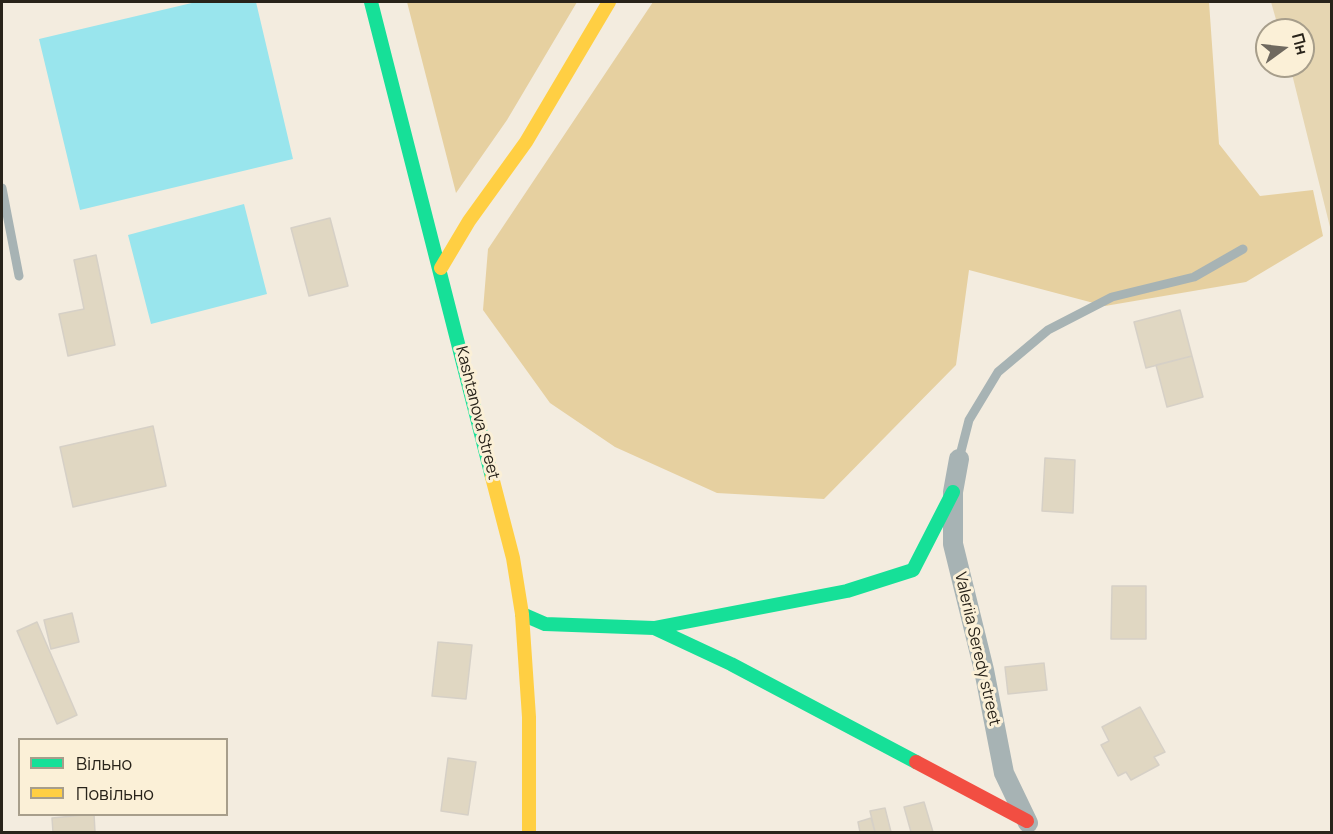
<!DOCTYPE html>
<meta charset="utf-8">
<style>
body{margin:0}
#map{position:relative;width:1333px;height:834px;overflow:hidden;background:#f3ecdf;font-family:Manrope,sans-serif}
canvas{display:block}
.frame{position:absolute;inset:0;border:3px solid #28231a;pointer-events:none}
.legend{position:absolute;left:18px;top:738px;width:210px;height:78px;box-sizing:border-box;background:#fbf0d7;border:2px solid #a79e8b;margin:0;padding:8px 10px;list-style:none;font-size:18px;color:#28231a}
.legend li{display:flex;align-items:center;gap:12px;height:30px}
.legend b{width:30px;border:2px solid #a79e8b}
.north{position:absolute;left:1255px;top:18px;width:60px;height:60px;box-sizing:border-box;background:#fbf0d7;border:2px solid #a79e8b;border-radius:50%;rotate:75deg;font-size:16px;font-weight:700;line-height:24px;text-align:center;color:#28231a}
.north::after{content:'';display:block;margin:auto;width:21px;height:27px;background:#6f695f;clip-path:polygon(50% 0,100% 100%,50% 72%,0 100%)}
</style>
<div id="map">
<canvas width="1333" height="834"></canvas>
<div class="frame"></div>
<ul class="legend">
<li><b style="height:8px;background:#16e098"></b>Вільно</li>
<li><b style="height:8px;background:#ffcf43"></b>Повільно</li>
</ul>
<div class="north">Пн</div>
</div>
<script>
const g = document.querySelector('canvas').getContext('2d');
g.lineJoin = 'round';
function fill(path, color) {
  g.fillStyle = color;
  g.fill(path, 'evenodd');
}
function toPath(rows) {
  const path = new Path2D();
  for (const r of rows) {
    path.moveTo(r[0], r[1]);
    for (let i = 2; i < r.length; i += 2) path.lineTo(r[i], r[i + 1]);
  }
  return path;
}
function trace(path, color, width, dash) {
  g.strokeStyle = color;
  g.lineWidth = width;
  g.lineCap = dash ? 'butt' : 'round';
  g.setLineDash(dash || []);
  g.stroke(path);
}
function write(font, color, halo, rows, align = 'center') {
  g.font = font + ' Manrope,sans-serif';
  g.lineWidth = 6;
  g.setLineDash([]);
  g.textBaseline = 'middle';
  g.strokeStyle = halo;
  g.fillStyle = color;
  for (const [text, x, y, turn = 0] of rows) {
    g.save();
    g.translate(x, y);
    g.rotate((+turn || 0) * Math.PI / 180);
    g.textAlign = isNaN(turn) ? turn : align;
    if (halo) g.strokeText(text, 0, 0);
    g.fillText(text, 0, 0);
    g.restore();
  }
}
const green = toPath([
 [1271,2,1331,2,1331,231,1290,66,1303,66,1303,30,1279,30]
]);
const forest = toPath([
 [407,2,577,2,507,120,456,193],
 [653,2,1209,2,1219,144,1260,196,1313,190,1323,236,1246,282,1105,306,969,270,956,365,824,499,717,493,615,447,550,403,483,310,488,249]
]);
const water = toPath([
 [196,2,256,2,293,159,80,210,39,39],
 [244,204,267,294,151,324,128,235]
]);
const building = toPath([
 [330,218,348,286,309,296,291,228,330,218],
 [96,255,115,345,68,356,59,314,84,309,74,260,96,255],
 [1180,310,1192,356,1146,368,1134,322,1180,310],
 [1192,356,1203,397,1167,407,1156,365,1192,356],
 [153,426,166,486,73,507,60,447,153,426],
 [1045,458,1075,460,1073,513,1042,511,1045,458],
 [1112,586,1146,586,1146,639,1111,639,1112,586],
 [72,613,79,642,51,649,44,620,72,613],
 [37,622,77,715,57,724,17,631,37,622],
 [438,642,472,645,466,699,432,696,438,642],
 [1044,663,1047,690,1008,694,1005,667,1044,663],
 [1140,707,1165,752,1154,757,1159,765,1131,780,1126,772,1118,776,1101,745,1109,741,1102,727,1140,707],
 [448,758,476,762,468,815,441,811,448,758],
 [924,802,933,832,911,832,904,807,924,802],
 [885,808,891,832,875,832,870,811,885,808],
 [94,814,95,832,53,832,52,818,94,814],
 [871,818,875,832,860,832,858,822,871,818]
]);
const lane = toPath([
 [2,188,19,276],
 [959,459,969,420,998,372,1048,330,1112,297,1194,277,1243,249]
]);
const street = toPath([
 [959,459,953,492,953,544,984,670,1004,773,1028,823]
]);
const fast = toPath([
 [371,2,492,477],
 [522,614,545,624,654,628,847,591,913,570,953,492],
 [654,628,731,664,916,762]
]);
const slow = toPath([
 [441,268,469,221,526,142,609,2],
 [492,477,513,558,522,614,529,717,529,832]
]);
const jam = toPath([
 [916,762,1027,821]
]);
const streetNames = [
 ["Kashtanova Street",477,413,76],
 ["Valeriia Seredy street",977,649,77]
];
fill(green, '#e6d6b2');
fill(forest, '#e6d0a0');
fill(water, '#99e5ed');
fill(building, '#e0d7c2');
trace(building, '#d6d0c6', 1.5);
trace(lane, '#a7b3b4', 9);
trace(street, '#a7b3b4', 20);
trace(fast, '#16e098', 14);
trace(slow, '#ffcf43', 14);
trace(jam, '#f24e42', 14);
write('16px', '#28231a', '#fbf0d7', streetNames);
</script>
